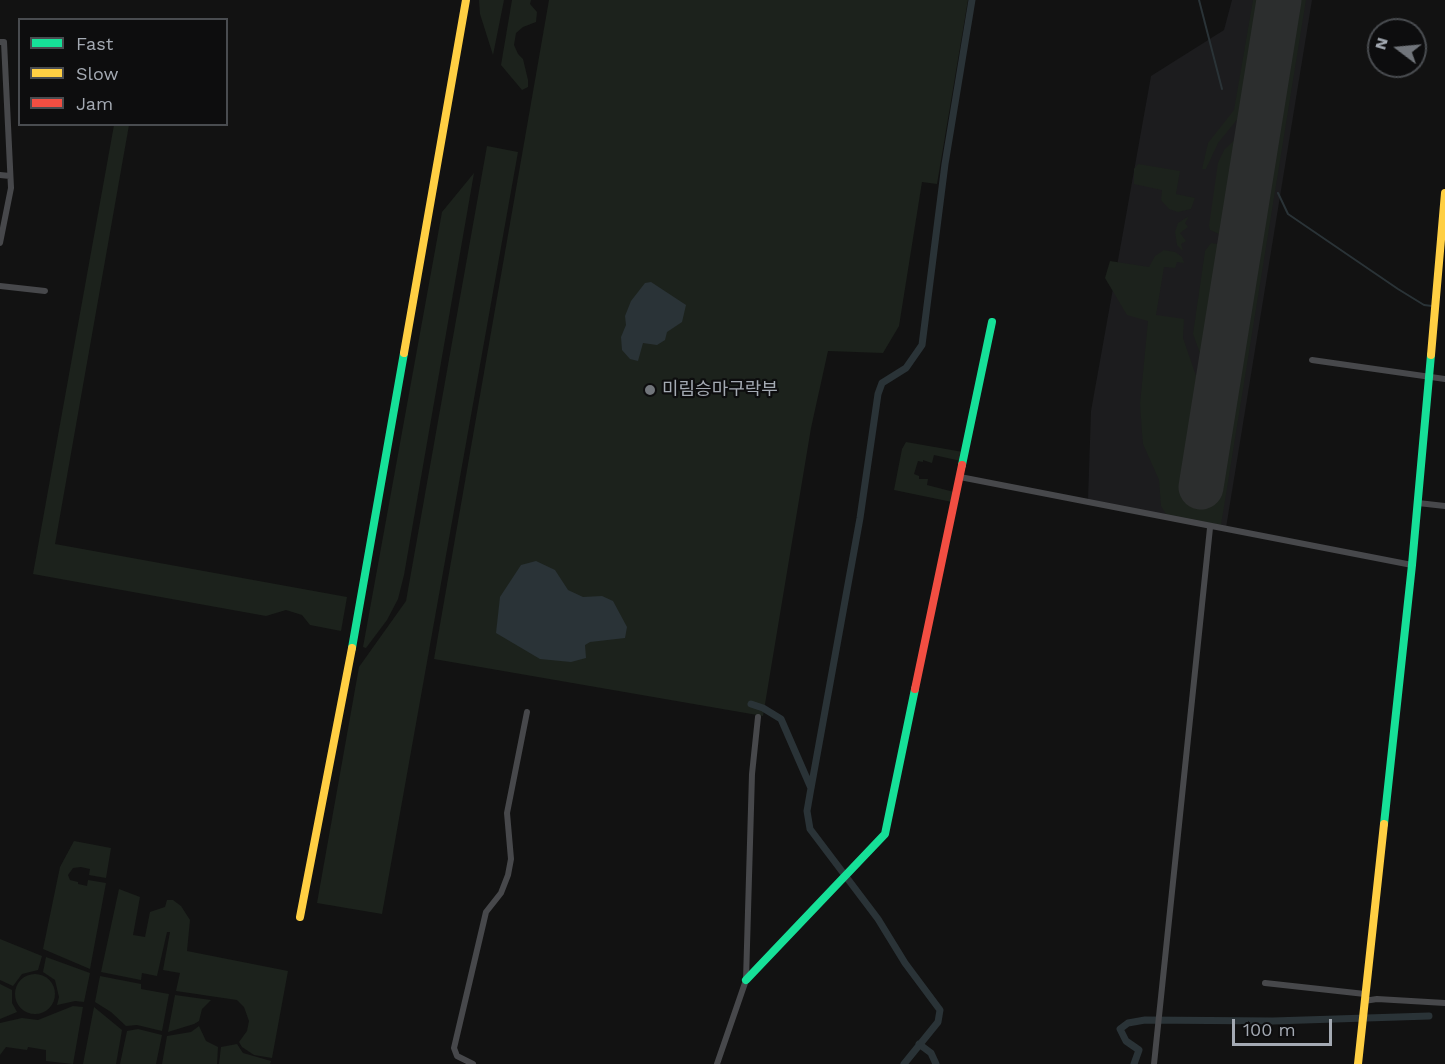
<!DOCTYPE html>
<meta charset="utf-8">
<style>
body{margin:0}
#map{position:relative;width:1445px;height:1064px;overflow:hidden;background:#121212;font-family:"Work Sans",sans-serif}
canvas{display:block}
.legend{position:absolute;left:18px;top:18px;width:210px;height:108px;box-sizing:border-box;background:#0d0d0e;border:2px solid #494c50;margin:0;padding:8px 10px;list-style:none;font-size:18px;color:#a4aab3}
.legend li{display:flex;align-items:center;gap:12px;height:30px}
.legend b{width:30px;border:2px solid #494c50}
.north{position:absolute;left:1367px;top:18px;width:60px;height:60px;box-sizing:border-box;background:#0d0d0e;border:2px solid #494c50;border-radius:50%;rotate:286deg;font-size:16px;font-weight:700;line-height:24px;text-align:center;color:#a4aab3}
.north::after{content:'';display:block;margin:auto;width:21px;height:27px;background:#71757b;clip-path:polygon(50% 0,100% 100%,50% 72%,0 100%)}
.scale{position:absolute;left:1232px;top:1019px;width:100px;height:27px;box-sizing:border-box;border:3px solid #a4aab3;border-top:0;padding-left:8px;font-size:18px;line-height:21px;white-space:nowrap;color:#a4aab3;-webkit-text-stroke:4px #0d0d0e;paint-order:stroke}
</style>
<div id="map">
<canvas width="1445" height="1064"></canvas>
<ul class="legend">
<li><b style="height:8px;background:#16e098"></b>Fast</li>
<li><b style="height:8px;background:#ffcf43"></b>Slow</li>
<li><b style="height:8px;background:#f24e42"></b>Jam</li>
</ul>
<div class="north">N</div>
<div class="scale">100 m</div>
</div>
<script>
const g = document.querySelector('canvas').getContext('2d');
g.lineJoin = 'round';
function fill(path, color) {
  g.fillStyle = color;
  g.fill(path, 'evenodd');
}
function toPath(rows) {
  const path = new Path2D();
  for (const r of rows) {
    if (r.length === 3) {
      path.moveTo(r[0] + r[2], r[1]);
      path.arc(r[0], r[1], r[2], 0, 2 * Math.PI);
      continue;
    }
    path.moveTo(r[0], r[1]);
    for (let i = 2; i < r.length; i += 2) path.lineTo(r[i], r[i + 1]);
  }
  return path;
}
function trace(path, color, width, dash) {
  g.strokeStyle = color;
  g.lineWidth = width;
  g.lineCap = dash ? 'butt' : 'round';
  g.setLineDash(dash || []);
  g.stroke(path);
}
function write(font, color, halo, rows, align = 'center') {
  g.font = font + ' "Work Sans","Noto Sans KR",sans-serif';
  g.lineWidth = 4.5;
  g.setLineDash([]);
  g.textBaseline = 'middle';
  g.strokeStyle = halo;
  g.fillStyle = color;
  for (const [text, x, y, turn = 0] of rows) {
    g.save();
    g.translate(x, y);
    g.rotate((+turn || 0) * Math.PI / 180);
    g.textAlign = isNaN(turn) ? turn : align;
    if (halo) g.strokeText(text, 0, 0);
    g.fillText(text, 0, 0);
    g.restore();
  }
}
const built = toPath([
 [1232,0,1312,0,1226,528,1088,500,1091,411,1151,76,1224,30]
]);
const green = toPath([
 [479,0,504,0,493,55,480,14],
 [512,0,531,0,530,4,537,12,536,22,523,27,516,33,514,45,518,54,523,59,528,80,528,87,522,90,501,65],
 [549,0,968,0,937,184,922,182,899,326,883,353,828,351,811,428,763,716,434,659],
 [1253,0,1269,0,1252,101,1218,143,1206,169,1202,169,1208,143,1234,110],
 [1292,0,1306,0,1221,525,1166,514,1161,506,1159,480,1143,444,1142,433,1140,404,1148,321,1127,315,1105,278,1110,261,1149,267,1155,256,1164,250,1175,252,1182,257,1184,263,1177,262,1175,268,1164,267,1156,315,1184,319,1183,338,1205,402,1190,488,1210,492],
 [114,125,129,125,55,544,347,597,341,631,310,625,302,615,286,610,266,616,33,574],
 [1243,132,1247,136,1232,230,1228,234,1219,234,1210,230,1209,226,1218,163,1224,150],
 [487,146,518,152,382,914,317,903,359,667,406,601],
 [1138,164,1180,171,1176,194,1195,198,1191,209,1178,212,1169,209,1161,200,1162,190,1134,184,1134,169],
 [474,173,404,575,398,599,387,620,366,648,363,647,442,212],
 [1189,216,1185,223,1188,227,1180,233,1186,241,1181,244,1183,251,1177,245,1175,232,1178,223],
 [1211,243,1223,245,1228,251,1211,364,1205,367,1193,334,1205,251],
 [906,442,963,452,961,461,934,455,932,463,923,460,923,462,918,461,914,474,919,476,919,479,928,479,927,485,954,492,952,502,894,490,902,449],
 [74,841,111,848,106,878,89,875,90,869,81,867,73,868,68,875,70,880,78,882,78,884,87,886,88,880,106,883,90,969,43,949,60,867],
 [119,889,140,897,133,935,145,937,150,912,165,907,167,900,173,900,181,906,190,920,187,951,288,971,272,1058,254,1055,242,1047,239,1042,247,1031,249,1021,244,1007,237,1000,176,991,180,973,163,970,170,932,167,932,157,976,142,973,141,980,101,972],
 [0,939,42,956,38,970,22,974,13,986,0,980],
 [46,957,90,973,84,1002,75,1001,57,1005,59,997,55,980,43,972],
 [35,994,20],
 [100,976,141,984,141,989,169,994,162,1031,137,1025,126,1026,111,1012,95,1002],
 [0,984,12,990,12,1003,17,1012,0,1019],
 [175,995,211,1000,202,1009,199,1021,194,1024,168,1032],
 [73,1006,83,1007,73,1064,46,1061,46,1050,28,1047,27,1050,6,1047,0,1055,0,1023,22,1018,38,1020],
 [94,1007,122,1030,116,1064,83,1064],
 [199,1026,206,1041,218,1047,217,1064,162,1064,167,1036,191,1032],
 [138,1029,162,1035,156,1064,120,1064,127,1031],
 [237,1044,243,1053,271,1061,270,1064,219,1064,221,1047]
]);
const water = toPath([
 [651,282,686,305,682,322,667,332,665,340,657,345,643,343,638,361,630,359,622,350,621,337,626,325,625,316,631,301,645,283],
 [536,561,555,570,568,590,583,597,602,596,613,601,627,627,625,638,590,642,585,645,586,658,571,662,540,659,496,633,500,597,521,565]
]);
const stream = toPath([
 [1199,0,1222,89],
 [1278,193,1288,214,1398,289,1424,305,1432,306]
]);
const canal = toPath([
 [751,704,763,708,781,719,811,788,807,811,810,829,878,919,905,963,940,1010,938,1022,904,1064],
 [811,788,860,518,878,394,882,383,906,368,922,345,945,164,972,0],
 [919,1044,931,1053,936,1064],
 [1134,1064,1139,1050,1126,1041,1120,1029,1128,1023,1145,1020,1273,1021,1429,1016]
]);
const runway = toPath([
 [1201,487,1279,0]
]);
const street = toPath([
 [0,42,4,42,11,188,0,243],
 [0,175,10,176],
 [0,286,45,291],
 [1312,360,1445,379],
 [960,477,1412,565],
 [1418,503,1445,506],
 [1265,983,1365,994],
 [1364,1001,1377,999,1445,1003],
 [473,1064,457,1056,454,1048,486,912,501,893,508,875,511,859,507,813,527,712],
 [717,1064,746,980,752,774,758,717],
 [1154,1064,1210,528]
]);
const fast = toPath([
 [962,465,992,322],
 [352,648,404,353],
 [1384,824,1412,565,1431,355],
 [746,980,885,834,915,689]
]);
const slow = toPath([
 [404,353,466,0],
 [1431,355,1445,193],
 [300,917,352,648],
 [1358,1064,1384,824]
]);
const jam = toPath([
 [915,689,962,465]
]);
const markers = [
 [650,390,6,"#71757b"]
];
const poiNames = [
 ["미림승마구락부",662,390]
];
fill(built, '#1c1c1e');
fill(green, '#1c221c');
fill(water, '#2a3337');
trace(stream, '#2a3337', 2);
trace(canal, '#2a3337', 7);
trace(runway, '#2c2e2e', 45);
trace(street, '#47484b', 6);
trace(fast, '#16e098', 8);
trace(slow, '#ffcf43', 8);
trace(jam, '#f24e42', 8);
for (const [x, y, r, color] of markers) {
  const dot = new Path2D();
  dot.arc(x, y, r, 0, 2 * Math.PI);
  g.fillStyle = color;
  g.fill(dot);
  trace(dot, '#0d0d0e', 2);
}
write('18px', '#a4aab3', '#0d0d0e', poiNames, 'left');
</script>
